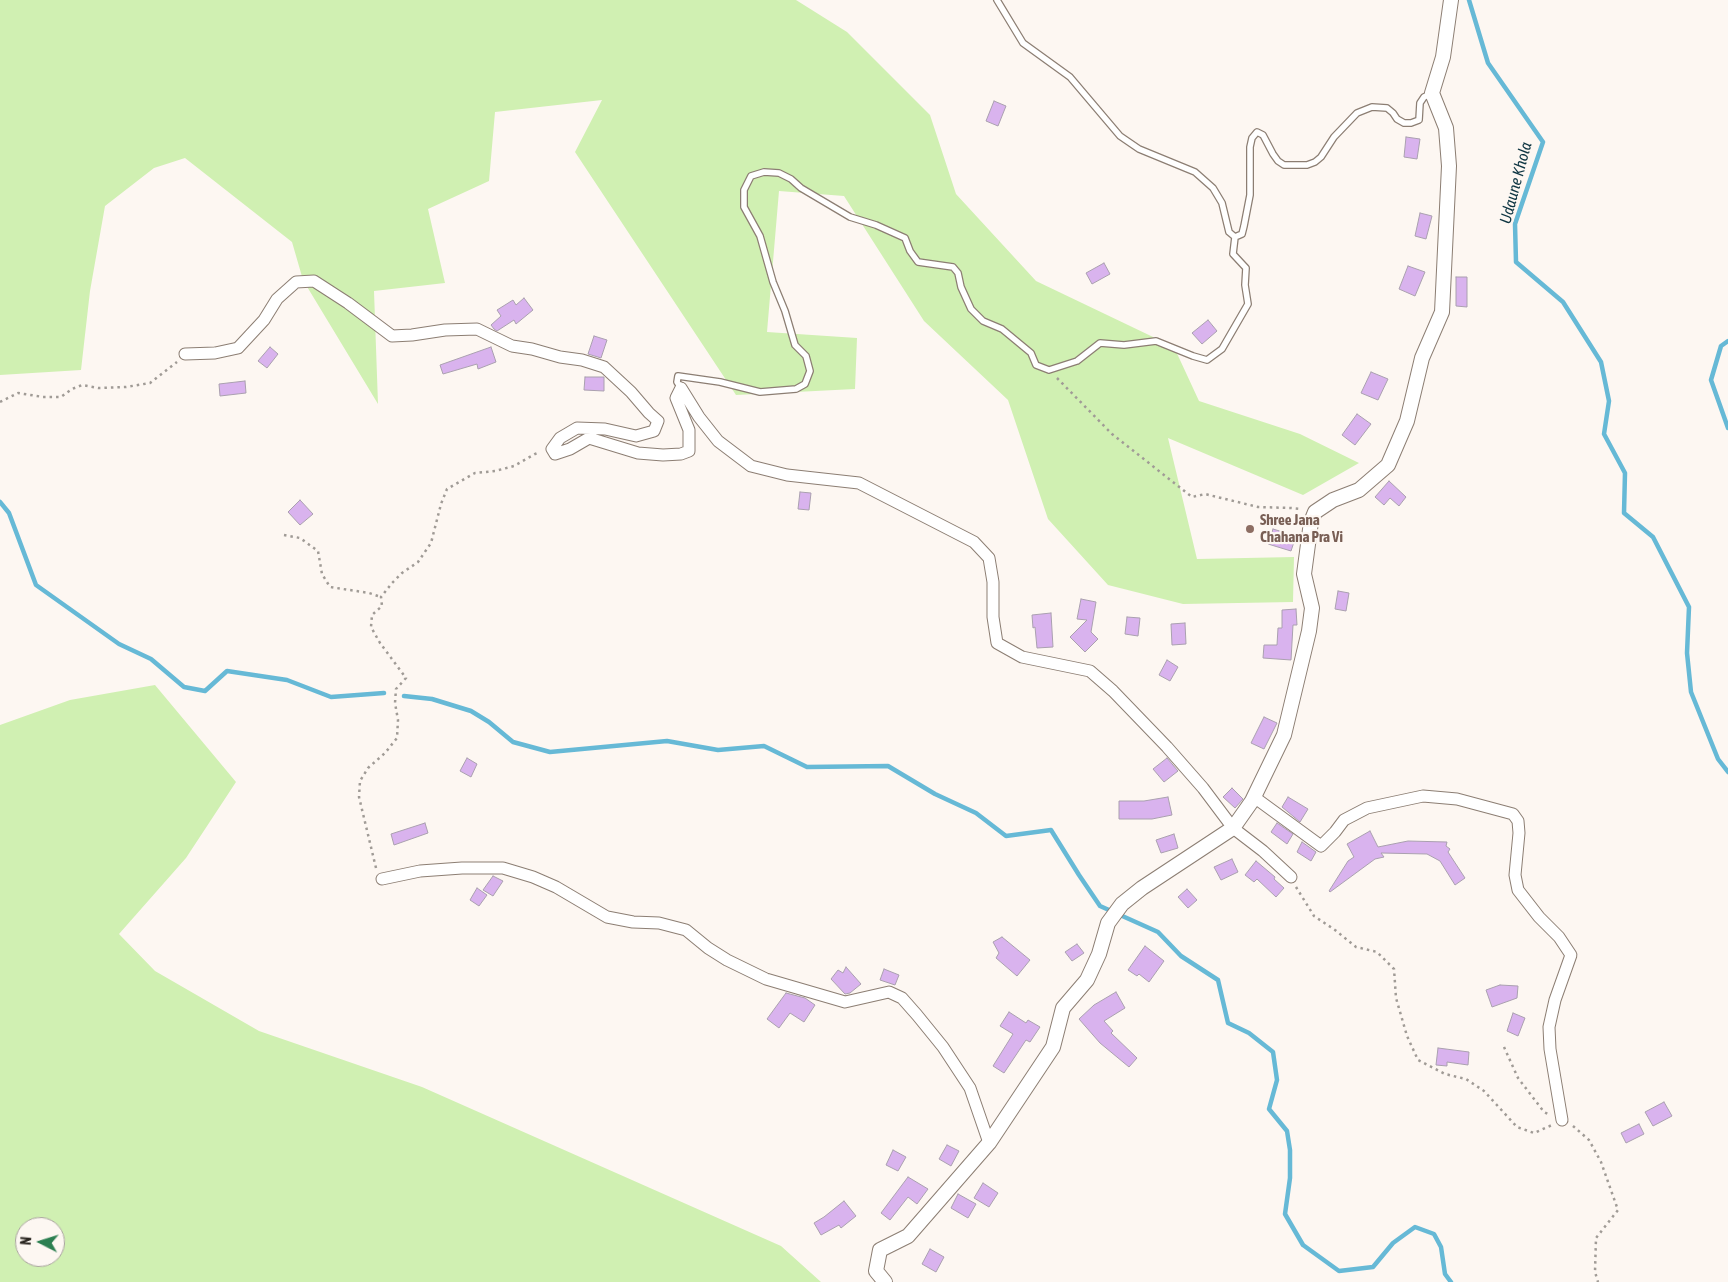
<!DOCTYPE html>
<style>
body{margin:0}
#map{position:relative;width:1728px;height:1282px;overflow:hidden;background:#fdf7f2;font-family:"Asap Condensed",sans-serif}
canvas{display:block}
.north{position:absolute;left:15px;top:1217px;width:50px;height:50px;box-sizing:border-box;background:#fdf7f2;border:1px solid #a9a39e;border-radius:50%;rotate:275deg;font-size:14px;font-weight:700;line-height:20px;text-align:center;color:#2a2520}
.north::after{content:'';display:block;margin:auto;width:18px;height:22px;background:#2c7f51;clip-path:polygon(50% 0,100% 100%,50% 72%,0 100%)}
</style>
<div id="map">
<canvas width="1728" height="1282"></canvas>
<div class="north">N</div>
</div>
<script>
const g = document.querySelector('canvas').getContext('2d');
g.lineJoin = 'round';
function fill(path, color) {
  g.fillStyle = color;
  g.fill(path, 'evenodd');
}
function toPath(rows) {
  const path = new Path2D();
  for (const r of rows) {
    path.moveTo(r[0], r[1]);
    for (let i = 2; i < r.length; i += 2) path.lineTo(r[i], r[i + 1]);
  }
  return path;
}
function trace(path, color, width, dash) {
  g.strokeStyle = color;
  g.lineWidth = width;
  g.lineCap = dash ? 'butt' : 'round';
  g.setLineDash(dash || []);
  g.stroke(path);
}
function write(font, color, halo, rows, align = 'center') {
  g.font = font + ' "Asap Condensed",sans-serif';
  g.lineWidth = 4.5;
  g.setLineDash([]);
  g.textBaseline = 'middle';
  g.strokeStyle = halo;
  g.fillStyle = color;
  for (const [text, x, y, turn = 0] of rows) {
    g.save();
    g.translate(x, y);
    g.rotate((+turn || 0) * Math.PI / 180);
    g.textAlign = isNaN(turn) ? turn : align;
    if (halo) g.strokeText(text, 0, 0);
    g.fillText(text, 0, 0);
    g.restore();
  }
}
const green = toPath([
 [0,0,796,0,847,32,930,115,956,194,1036,281,1174,347,1199,401,1300,434,1359,463,1303,495,1168,438,1197,559,1294,557,1293,602,1183,604,1108,585,1048,519,1008,400,924,321,844,196,779,191,767,332,857,338,855,389,736,395,575,152,602,100,495,112,489,181,428,209,445,283,374,291,378,404,303,280,292,242,185,158,154,168,105,206,90,291,81,370,0,375],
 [155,685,236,782,186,858,119,934,155,971,259,1031,422,1087,781,1246,821,1282,0,1282,0,725,70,700],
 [25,1227,55,1227,55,1257,25,1257]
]);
const stream = toPath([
 [1469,0,1488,63,1543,142,1515,224,1516,262,1563,302,1601,362,1609,401,1604,434,1625,473,1624,513,1653,537,1689,607,1687,653,1691,692,1718,759,1728,772],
 [1728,341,1721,346,1711,380,1728,428],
 [0,502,9,513,36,585,119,644,151,659,184,687,205,691,227,671,287,680,331,697,384,693],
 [404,696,432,699,471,711,489,722,513,742,550,752,667,741,718,750,764,746,807,767,888,766,935,794,976,813,1006,836,1051,830,1079,875,1100,906,1158,932,1181,956,1218,980,1228,1023,1249,1033,1273,1052,1277,1080,1269,1109,1287,1131,1290,1150,1290,1178,1285,1214,1303,1245,1339,1271,1373,1267,1393,1243,1415,1227,1434,1234,1441,1247,1445,1274,1451,1282]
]);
const building = toPath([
 [994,101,1006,106,998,126,986,121,994,101],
 [1406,137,1420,139,1417,159,1404,157,1406,137],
 [1420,213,1432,216,1426,239,1415,236,1420,213],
 [1104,263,1110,274,1092,284,1086,273,1104,263],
 [1408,266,1425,272,1415,296,1399,289,1408,266],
 [1456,277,1467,277,1467,307,1456,306,1456,277],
 [524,298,533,310,516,324,514,320,497,331,494,329,491,325,501,316,497,310,513,300,516,305,524,298],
 [1208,320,1217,331,1202,344,1192,333,1208,320],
 [594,336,607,340,601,358,588,354,594,336],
 [270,347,278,354,267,368,258,361,270,347],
 [491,347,496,362,478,369,477,364,443,374,440,365,491,347],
 [1371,372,1388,379,1378,400,1361,393,1371,372],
 [585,377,604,377,604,391,584,390,585,377],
 [245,381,246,393,220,396,219,384,245,381],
 [1357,414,1371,424,1355,445,1342,435,1357,414],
 [1389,481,1406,497,1399,506,1390,498,1384,505,1375,497,1389,481],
 [800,492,811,493,809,510,798,509,800,492],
 [300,500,313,514,300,525,288,512,300,500],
 [1273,529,1296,536,1291,551,1268,544,1273,529],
 [1338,591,1349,593,1346,611,1335,609,1338,591],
 [1081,599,1096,602,1091,632,1098,639,1085,652,1070,637,1087,620,1077,619,1081,599],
 [1296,609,1297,625,1293,625,1291,660,1263,658,1264,645,1277,645,1278,628,1282,628,1282,610,1296,609],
 [1051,613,1053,647,1037,648,1035,627,1033,628,1032,615,1051,613],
 [1127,617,1140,618,1138,636,1125,634,1127,617],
 [1185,623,1186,644,1172,645,1171,624,1185,623],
 [1167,660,1178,667,1170,681,1159,675,1167,660],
 [1264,717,1277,723,1264,749,1251,743,1264,717],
 [467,758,477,764,471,777,460,771,467,758],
 [1167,758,1178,771,1164,782,1153,769,1167,758],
 [1232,788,1243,799,1235,808,1223,797,1232,788],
 [1168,797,1172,815,1152,819,1119,819,1119,801,1144,801,1168,797],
 [1288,797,1308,809,1300,822,1282,807,1288,797],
 [425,823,428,833,394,845,391,834,425,823],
 [1277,823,1293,834,1287,844,1271,832,1277,823],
 [1370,831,1378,847,1408,841,1447,842,1446,846,1450,849,1448,852,1465,878,1455,885,1440,861,1427,854,1381,853,1384,857,1375,859,1330,892,1329,891,1348,861,1354,857,1347,844,1370,831],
 [1174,834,1178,848,1161,853,1156,840,1174,834],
 [1302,842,1316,852,1311,861,1297,852,1302,842],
 [1232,859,1238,872,1221,880,1214,867,1232,859],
 [1256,861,1275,877,1274,879,1284,888,1276,897,1257,879,1254,882,1245,875,1256,861],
 [493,876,503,881,493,896,483,890,493,876],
 [477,888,487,895,479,906,470,900,477,888],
 [1187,889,1197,900,1188,908,1178,897,1187,889],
 [1002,937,1030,960,1017,976,996,958,999,953,993,942,1002,937],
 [1077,944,1084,953,1072,961,1065,952,1077,944],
 [1145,946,1164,961,1149,982,1139,974,1137,976,1128,970,1145,946],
 [846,967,861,984,850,993,845,994,831,979,838,970,843,973,846,967],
 [884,969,899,975,895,985,880,980,884,969],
 [1500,985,1518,986,1517,998,1492,1007,1486,990,1500,985],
 [1116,992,1125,1008,1104,1021,1113,1031,1111,1033,1137,1058,1129,1067,1100,1043,1079,1019,1094,1005,1116,992],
 [786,993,805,998,815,1005,804,1022,790,1013,779,1028,767,1019,786,993],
 [1009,1012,1026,1023,1028,1020,1040,1027,1030,1042,1026,1040,1004,1073,993,1066,1013,1034,1000,1026,1009,1012],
 [1513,1013,1525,1018,1518,1036,1507,1031,1513,1013],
 [1438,1048,1469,1052,1468,1065,1447,1062,1447,1066,1436,1065,1438,1048],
 [1664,1102,1672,1116,1653,1126,1645,1112,1664,1102],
 [1639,1124,1644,1134,1626,1143,1621,1133,1639,1124],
 [947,1145,959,1151,951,1166,939,1159,947,1145],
 [893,1150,906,1157,898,1171,886,1165,893,1150],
 [908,1177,928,1189,917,1204,908,1197,890,1220,881,1213,908,1177],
 [983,1183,998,1193,989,1207,974,1198,983,1183],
 [958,1194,976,1204,968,1218,951,1208,958,1194],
 [844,1201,856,1216,841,1228,839,1225,821,1235,814,1223,824,1217,844,1201],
 [930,1249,944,1257,936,1272,922,1264,930,1249]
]);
const path = toPath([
 [1057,378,1112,434,1192,497,1205,494,1258,507,1291,508,1302,509],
 [0,402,18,393,43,397,61,397,72,389,82,385,98,388,126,387,150,383,177,362],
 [284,535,300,538,318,551,322,574,330,587,369,593,381,597],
 [376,868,359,797,360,781,368,768,385,753,397,738,398,720,395,703,396,689,406,678,380,643,371,627,372,615,382,606,381,597,392,583,402,573,418,562,431,543,441,504,447,489,475,473,495,471,514,466,535,454,540,452],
 [1296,887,1314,916,1335,930,1356,947,1377,952,1394,969,1396,998,1407,1036,1418,1060,1445,1074,1466,1079,1484,1091,1517,1127,1534,1133,1552,1125],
 [1504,1047,1518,1078,1544,1112,1548,1114],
 [1573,1126,1589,1140,1601,1162,1618,1210,1596,1238,1595,1272,1598,1282]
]);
const service = toPath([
 [997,0,1023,43,1070,77,1120,136,1139,149,1195,172,1213,188,1222,203,1229,232,1235,237,1242,234,1244,226,1250,195,1250,147,1252,138,1257,132,1263,135,1273,154,1278,161,1284,165,1307,165,1315,162,1321,157,1334,137,1357,113,1372,107,1387,108,1393,113,1397,119,1404,123,1411,123,1419,120,1420,103,1424,97,1432,93],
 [681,388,677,382,678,376,720,382,760,392,796,389,805,384,810,371,806,356,795,345,785,311,773,282,760,236,744,207,744,190,751,176,764,172,779,173,791,179,801,188,850,217,876,225,905,238,910,251,918,262,953,267,958,273,961,287,971,309,983,321,1002,329,1031,353,1036,365,1049,370,1077,361,1100,343,1124,345,1156,341,1193,356,1207,360,1222,349,1248,304,1245,285,1246,268,1233,254,1235,237]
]);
const minor = toPath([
 [185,354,215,353,238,348,264,320,277,299,296,282,314,281,348,303,392,336,412,335,445,330,477,329,512,346,532,349,560,357,582,360,604,367,631,392,649,413,658,421,654,431,636,436,605,429,577,428,560,438,552,449,555,454,570,449,589,438,638,453,663,455,681,454,689,451,689,430,676,398,681,388],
 [681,388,699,417,718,441,751,466,787,475,859,483,974,542,989,558,993,582,993,617,997,643,1022,657,1090,671,1113,691,1167,747,1203,788,1233,828,1263,851,1291,877],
 [1254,797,1321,846,1335,832,1344,820,1367,808,1423,796,1457,799,1513,814,1518,821,1519,833,1515,875,1518,890,1539,917,1559,937,1571,955,1555,1000,1549,1027,1550,1049,1562,1120],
 [382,879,420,871,462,868,503,868,533,877,556,887,607,917,633,922,659,923,686,930,708,948,727,960,766,979,845,1002,889,992,902,998,917,1015,943,1047,970,1088,989,1143]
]);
const tertiary = toPath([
 [885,1282,876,1271,880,1250,908,1236,989,1143,1053,1047,1063,1008,1087,980,1099,954,1108,923,1122,904,1142,888,1233,828,1252,801,1284,735,1309,631,1312,608,1304,574,1311,522,1315,512,1333,500,1359,490,1388,465,1407,421,1422,358,1442,312,1449,166,1446,128,1432,93,1443,57,1451,0]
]);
const markers = [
 [1250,529,5,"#8d6e63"]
];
const educationNames = [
 ["Shree Jana",1260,520],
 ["Chahana Pra Vi",1260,537]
];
const waterNames = [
 ["Udaune Khola",1516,183,-75]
];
fill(green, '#d0f0b2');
trace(stream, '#66b9d6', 4.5);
fill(building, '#d9b3ee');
trace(building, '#aaa0af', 1);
trace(service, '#8c7e73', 8);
trace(minor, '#8c7e73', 13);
trace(tertiary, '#8c7e73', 16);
trace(path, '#a09b96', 2.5, [2.5, 4]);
trace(service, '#fff', 5.5);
trace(minor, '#fff', 11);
trace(tertiary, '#fff', 14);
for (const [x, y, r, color] of markers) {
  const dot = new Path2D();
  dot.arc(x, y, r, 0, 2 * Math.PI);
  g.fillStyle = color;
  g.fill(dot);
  trace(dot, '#fdf7f2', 2);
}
write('bold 15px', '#785e54', '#fdf7f2', educationNames, 'left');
write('italic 16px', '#0e3542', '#fdf7f2', waterNames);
</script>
